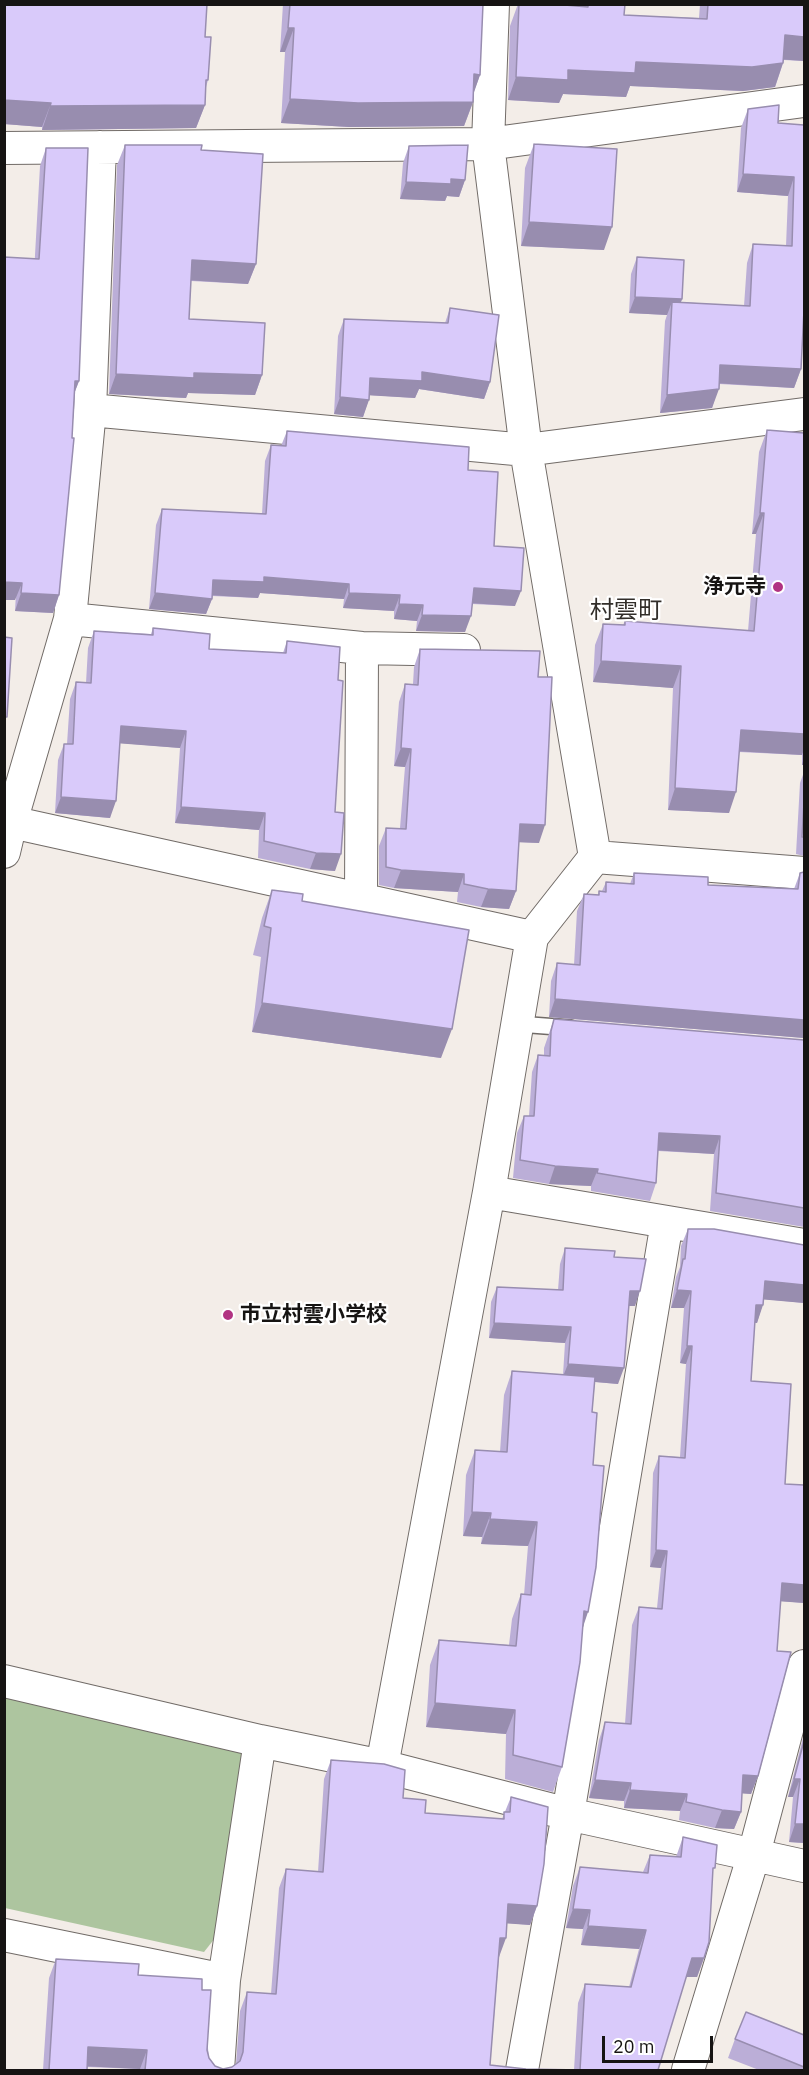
<!DOCTYPE html>
<meta charset="utf-8">
<style>
body{margin:0}
#map{position:relative;width:809px;height:2075px;overflow:hidden;background:#f3ede8;font-family:"IBM Plex Sans",sans-serif}
canvas{display:block}
.frame{position:absolute;inset:0;border:6px solid #161413;pointer-events:none}
.scale{position:absolute;left:602px;top:2036px;width:111px;height:27px;box-sizing:border-box;border:3px solid #161413;border-top:0;padding-left:8px;font-size:18px;line-height:21px;white-space:nowrap;color:#161413;-webkit-text-stroke:4px #fff;paint-order:stroke}
</style>
<div id="map">
<canvas width="809" height="2075"></canvas>
<div class="frame"></div>
<div class="scale">20 m</div>
</div>
<script>
const g = document.querySelector('canvas').getContext('2d');
g.lineJoin = 'round';
function fill(path, color) {
  g.fillStyle = color;
  g.fill(path, 'evenodd');
}
function toPath(rows) {
  const path = new Path2D();
  for (const r of rows) {
    path.moveTo(r[0], r[1]);
    for (let i = 2; i < r.length; i += 2) path.lineTo(r[i], r[i + 1]);
  }
  return path;
}
function trace(path, color, width, dash) {
  g.strokeStyle = color;
  g.lineWidth = width;
  g.lineCap = dash ? 'butt' : 'round';
  g.setLineDash(dash || []);
  g.stroke(path);
}
function write(font, color, halo, rows, align = 'center') {
  g.font = font + ' "IBM Plex Sans","Noto Sans JP",sans-serif';
  g.lineWidth = 4.5;
  g.setLineDash([]);
  g.textBaseline = 'middle';
  g.strokeStyle = halo;
  g.fillStyle = color;
  for (const [text, x, y, turn = 0] of rows) {
    g.save();
    g.translate(x, y);
    g.rotate((+turn || 0) * Math.PI / 180);
    g.textAlign = isNaN(turn) ? turn : align;
    if (halo) g.strokeText(text, 0, 0);
    g.fillText(text, 0, 0);
    g.restore();
  }
}
const green = toPath([
 [5,1687,239,1742,243,1756,219,1933,204,1952,5,1908]
]);
const lane = toPath([
 [518,1024,571,1028]
]);
const street = toPath([
 [4,148,488,144,804,101],
 [90,410,526,450,804,414],
 [70,619,362,648,464,650],
 [11,822,532,937],
 [4,852,11,822,70,619,90,410,100,147],
 [595,857,804,873],
 [361,900,362,648],
 [489,1192,804,1245],
 [4,1681,260,1741,382,1766,568,1814,804,1866],
 [382,1766,489,1192,532,937,595,857,526,450,488,144,493,4],
 [4,1935,224,1980],
 [218,2070,224,1980,260,1741],
 [522,2070,568,1814,667,1222],
 [688,2070,754,1854,804,1666]
]);
const wall = toPath([
 [4,4,205,37,208,80,206,87,205,105,196,128,42,130,42,127,4,124],
 [283,4,483,4,480,75,473,94,473,102,464,126,349,127,281,123,285,52,280,52],
 [518,4,580,6,580,4,625,4,624,15,699,18,700,4,804,4,804,61,784,60,775,87,743,91,630,86,626,97,563,94,559,103,508,100,510,26],
 [748,109,778,123,804,125,801,369,794,388,719,384,712,408,660,413,665,321,667,315,629,313,631,274,637,257,682,299,681,302,744,306,747,263,753,244,786,246,788,196,737,192,741,128],
 [534,144,604,250,521,246,525,168],
 [125,145,256,264,248,284,191,281,189,319,262,375,255,395,188,393,186,398,109,394,117,165],
 [409,146,465,180,459,197,447,196,445,201,400,199,403,163],
 [46,148,79,381,74,394,59,595,53,613,15,611,40,166],
 [450,308,490,382,484,399,419,389,415,398,370,395,363,417,334,414,338,336,344,319,445,323],
 [767,430,804,433,804,765,802,765,802,755,739,752,729,813,668,810,673,688,593,682,595,645,603,624,623,625,625,621,748,631,756,534,752,534,759,452],
 [287,431,468,470,515,606,472,604,465,632,416,631,417,621,394,619,394,611,343,608,344,599,260,593,258,598,212,596,212,599,206,614,149,609,156,525,162,509,262,514,265,461,271,445,281,446],
 [153,628,209,649,283,653,287,641,338,680,335,812,335,871,310,869,258,858,259,830,175,823,180,748,120,743,110,818,55,813,58,760,64,744,67,744,70,699,76,682,86,683,88,648,94,631,151,634],
 [420,649,538,677,539,843,519,842,516,891,509,909,481,907,457,902,458,892,394,888,379,885,379,846,386,828,400,828,405,767,394,766,399,702,405,684,413,684,414,667],
 [804,772,804,856,796,854,800,783],
 [634,873,708,885,794,889,800,873,804,1038,549,1017,551,981,557,963,574,965,577,911,584,894,598,895,599,891,602,891,606,882,630,884],
 [272,890,302,901,441,1058,252,1032,261,957,253,955,262,918],
 [554,1019,804,1040,804,1227,710,1211,714,1154,658,1151,656,1183,650,1201,591,1191,591,1186,549,1184,513,1178,517,1133,524,1116,529,1116,532,1072,538,1055,544,1055,544,1048],
 [688,1229,804,1303,764,1299,757,1323,755,1323,751,1381,785,1484,804,1485,804,1603,781,1601,758,1776,751,1794,742,1793,741,1812,734,1829,715,1828,679,1820,680,1811,624,1808,624,1801,589,1798,599,1740,605,1722,625,1724,632,1625,639,1607,657,1608,661,1568,650,1567,653,1473,659,1456,680,1457,686,1364,680,1363,684,1308,671,1308,676,1277,680,1267,681,1246],
 [565,1248,614,1257,635,1306,628,1306,618,1384,595,1382,592,1412,593,1465,582,1628,562,1767,553,1792,505,1779,506,1734,426,1727,430,1665,439,1640,509,1645,512,1619,521,1594,524,1595,528,1546,481,1544,482,1537,463,1536,466,1475,475,1450,500,1452,504,1395,512,1371,563,1375,565,1343,489,1338,491,1302,497,1287,558,1290,560,1264],
 [804,1734,804,1843,789,1842,793,1797,788,1797],
 [331,1760,403,1798,425,1813,502,1819,511,1797,537,1906,530,1925,507,1923,499,1957,490,2065,526,2069,574,2070,578,2003,585,1984,629,1987,639,1949,581,1945,583,1929,566,1928,573,1886,580,1867,643,1872,650,1855,676,1857,683,1837,713,1874,704,1958,697,1977,686,1977,658,2070,140,2070,140,2069,87,2067,87,2070,43,2070,49,1978,56,1959,138,1975,202,1990,209,2058,215,2066,223,2069,232,2067,236,2064,240,2011,247,1992,271,1994,279,1888,286,1869,318,1872,324,1779],
 [804,2035,804,2070,759,2070,728,2058,735,2039]
]);
const shadedWall = toPath([
 [288,28,294,28,285,52,280,52],
 [785,35,804,37,804,61,776,59],
 [636,62,783,63,775,87,743,91,630,86,626,97,563,94,559,103,508,100,516,77],
 [474,74,480,75,472,98],
 [290,99,473,102,464,126,349,127,281,123],
 [4,100,51,103,42,127,4,124],
 [205,105,196,128,42,130,50,106],
 [743,174,794,177,788,196,737,192],
 [451,179,465,180,459,197,447,196,445,201,400,199,406,182],
 [529,222,612,227,604,250,521,246],
 [192,260,256,264,248,284,185,280],
 [635,297,682,299,676,316,672,302,667,315,629,313],
 [720,365,801,369,794,388,713,383],
 [422,372,490,382,484,399,419,389,415,398,364,395,370,378],
 [194,373,262,375,255,395,188,393,186,398,109,394,116,374],
 [75,381,79,381,72,399],
 [719,389,712,408,660,413,667,395],
 [340,397,369,400,363,417,334,414],
 [760,513,764,513,756,534,752,534],
 [264,577,349,584,344,599,260,593,258,598,207,595,213,580],
 [4,582,22,583,15,600,4,600],
 [474,588,521,591,515,606,468,603],
 [21,593,59,595,53,613,15,611],
 [155,593,212,599,206,614,149,609],
 [349,593,400,595,394,611,343,608],
 [399,604,423,605,417,621,394,619],
 [422,615,471,616,465,632,416,631],
 [601,661,681,666,673,688,593,682],
 [121,726,186,731,180,748,115,743],
 [741,730,804,734,804,749,802,755,733,751],
 [401,748,411,749,405,767,394,766],
 [804,757,804,765,802,765],
 [675,788,736,792,729,813,668,810],
 [61,797,116,801,110,818,55,813],
 [181,807,265,813,259,830,175,823],
 [520,824,545,825,539,843,513,842],
 [316,853,341,854,335,871,310,869],
 [401,870,464,874,458,892,394,888],
 [488,889,516,891,509,909,481,907],
 [555,999,804,1020,804,1038,549,1017],
 [262,1003,452,1029,441,1058,252,1032],
 [659,1133,720,1136,714,1154,652,1150],
 [555,1166,598,1169,591,1186,549,1184],
 [765,1281,804,1285,804,1303,758,1299],
 [677,1290,691,1291,684,1308,671,1308],
 [630,1291,640,1291,635,1306,624,1306],
 [756,1305,763,1305,757,1323,750,1322],
 [494,1323,571,1327,565,1343,489,1338],
 [687,1346,692,1346,686,1364,680,1363],
 [568,1364,624,1368,618,1384,562,1379],
 [472,1512,491,1513,482,1537,463,1536],
 [490,1519,537,1522,528,1546,481,1544],
 [656,1550,667,1551,661,1568,650,1567],
 [782,1583,804,1585,804,1603,776,1601],
 [584,1611,588,1612,580,1636],
 [435,1703,515,1710,506,1734,426,1727],
 [743,1775,758,1776,751,1794,736,1793],
 [794,1779,800,1779,793,1797,788,1797],
 [595,1780,631,1783,624,1801,589,1798],
 [630,1790,687,1794,680,1811,624,1808],
 [722,1810,741,1812,734,1829,715,1828],
 [795,1824,804,1824,804,1843,789,1842],
 [508,1904,537,1906,530,1925,501,1923],
 [573,1909,590,1910,583,1929,566,1928],
 [588,1926,646,1930,639,1949,581,1945],
 [500,1938,506,1938,499,1957],
 [692,1958,704,1958,697,1977,685,1977],
 [88,2047,147,2050,140,2069,81,2066]
]);
const building = toPath([
 [4,4,207,4,205,37,211,37,208,80,206,80,205,105,50,106,51,103,4,100,4,4],
 [290,4,483,4,480,75,474,74,473,102,358,103,290,99,294,28,288,28,290,4],
 [519,4,553,4,588,7,588,4,625,4,624,15,707,19,708,4,804,4,804,37,785,35,783,63,752,67,636,62,635,73,568,70,568,80,516,77,519,4],
 [779,105,778,123,804,125,804,310,801,369,720,365,719,389,667,395,672,302,750,306,753,244,792,246,794,177,743,174,748,109,779,105],
 [534,144,617,149,612,227,529,222,534,144],
 [125,145,202,145,201,150,263,154,256,264,192,260,189,319,265,323,262,375,194,373,194,378,116,374,125,145],
 [468,145,465,180,451,179,451,184,406,182,409,146,468,145],
 [46,148,88,148,79,381,75,381,72,438,74,438,59,595,21,593,22,583,4,582,4,257,39,259,46,148],
 [637,257,684,260,682,299,635,297,637,257],
 [450,308,499,315,490,382,422,372,422,381,370,378,369,400,340,397,344,319,448,323,450,308],
 [767,430,804,433,804,734,741,730,736,792,675,788,681,666,601,661,603,624,625,625,625,621,754,631,764,513,760,513,767,430],
 [287,431,469,447,468,470,498,472,494,546,524,548,521,591,474,588,471,616,422,615,423,605,399,604,400,595,349,593,349,584,264,577,264,582,213,580,212,599,155,593,162,509,266,514,271,445,286,446,287,431],
 [153,628,210,634,209,649,286,653,287,641,340,647,338,680,343,681,335,812,344,813,341,854,316,853,264,841,265,813,181,807,186,731,121,726,116,801,61,797,64,744,73,744,76,682,91,683,94,631,153,635,153,628],
 [4,637,12,638,7,717,4,717,4,637],
 [420,649,540,651,538,677,552,677,545,825,520,824,516,891,488,889,464,884,464,874,401,870,386,867,386,828,406,829,411,749,401,748,405,684,418,685,420,649],
 [804,803,804,837,802,837,804,803],
 [804,872,804,1020,555,999,557,963,580,965,584,894,599,895,599,891,606,892,606,882,634,884,634,873,708,877,708,885,798,889,800,873,804,872],
 [272,890,303,894,302,901,469,930,452,1029,262,1003,271,928,264,926,272,890],
 [554,1019,804,1040,804,1208,716,1193,720,1136,659,1133,656,1183,597,1173,598,1169,555,1166,520,1160,524,1116,534,1116,538,1055,550,1056,551,1031,554,1019],
 [688,1229,714,1229,804,1245,804,1285,765,1281,763,1305,756,1305,751,1381,791,1384,785,1484,804,1485,804,1585,782,1583,777,1651,791,1652,758,1776,743,1775,741,1812,722,1810,686,1802,687,1794,630,1790,631,1783,595,1780,605,1722,631,1724,639,1607,662,1609,667,1551,656,1550,659,1456,685,1458,692,1346,687,1346,691,1291,677,1290,683,1259,685,1259,688,1229],
 [565,1248,615,1251,614,1257,646,1259,640,1291,630,1291,624,1368,568,1364,571,1327,494,1323,497,1287,563,1290,565,1248],
 [512,1371,595,1377,592,1412,597,1413,593,1465,604,1466,596,1567,588,1612,584,1611,580,1662,562,1767,513,1755,515,1710,435,1703,439,1640,516,1646,521,1594,531,1595,537,1522,490,1519,491,1513,472,1512,475,1450,507,1452,512,1371],
 [804,1741,804,1824,795,1824,800,1779,794,1779,804,1741],
 [331,1760,384,1764,405,1770,403,1798,426,1800,425,1813,504,1819,504,1812,510,1812,511,1797,548,1807,544,1864,537,1906,508,1904,506,1938,500,1938,490,2065,526,2069,580,2070,585,1984,631,1987,646,1930,588,1926,590,1910,573,1909,580,1867,648,1873,650,1855,681,1857,683,1837,717,1845,715,1868,713,1868,709,1942,704,1958,692,1958,658,2070,145,2070,147,2050,88,2047,87,2070,49,2070,56,1959,139,1964,138,1975,202,1979,202,1990,211,1990,207,2050,209,2058,215,2066,223,2069,232,2067,240,2061,243,2052,247,1992,276,1994,286,1869,323,1872,331,1760],
 [746,2012,804,2035,804,2067,735,2039,746,2012]
]);
const markers = [
 [778,587,6,"#b13382"],
 [228,1315,6,"#b13382"]
];
const poiNames = [
 ["浄元寺",766,587],
 ["市立村雲小学校",240,1315,"left"]
];
const quarterNames = [
 ["村雲町",626,611]
];
fill(green, '#adc59f');
trace(lane, '#716b67', 18);
trace(street, '#716b67', 34);
trace(lane, '#fff', 15);
trace(street, '#fff', 32);
fill(wall, '#bbaed7');
fill(shadedWall, '#988daf');
fill(building, '#d9cafa');
trace(building, '#988daf', 1.5);
for (const [x, y, r, color] of markers) {
  const dot = new Path2D();
  dot.arc(x, y, r, 0, 2 * Math.PI);
  g.fillStyle = color;
  g.fill(dot);
  trace(dot, '#fff', 2);
}
write('bold 21px', '#161413', '#fff', poiNames, 'right');
write('24px', '#322e2a', '#fff', quarterNames);
</script>
